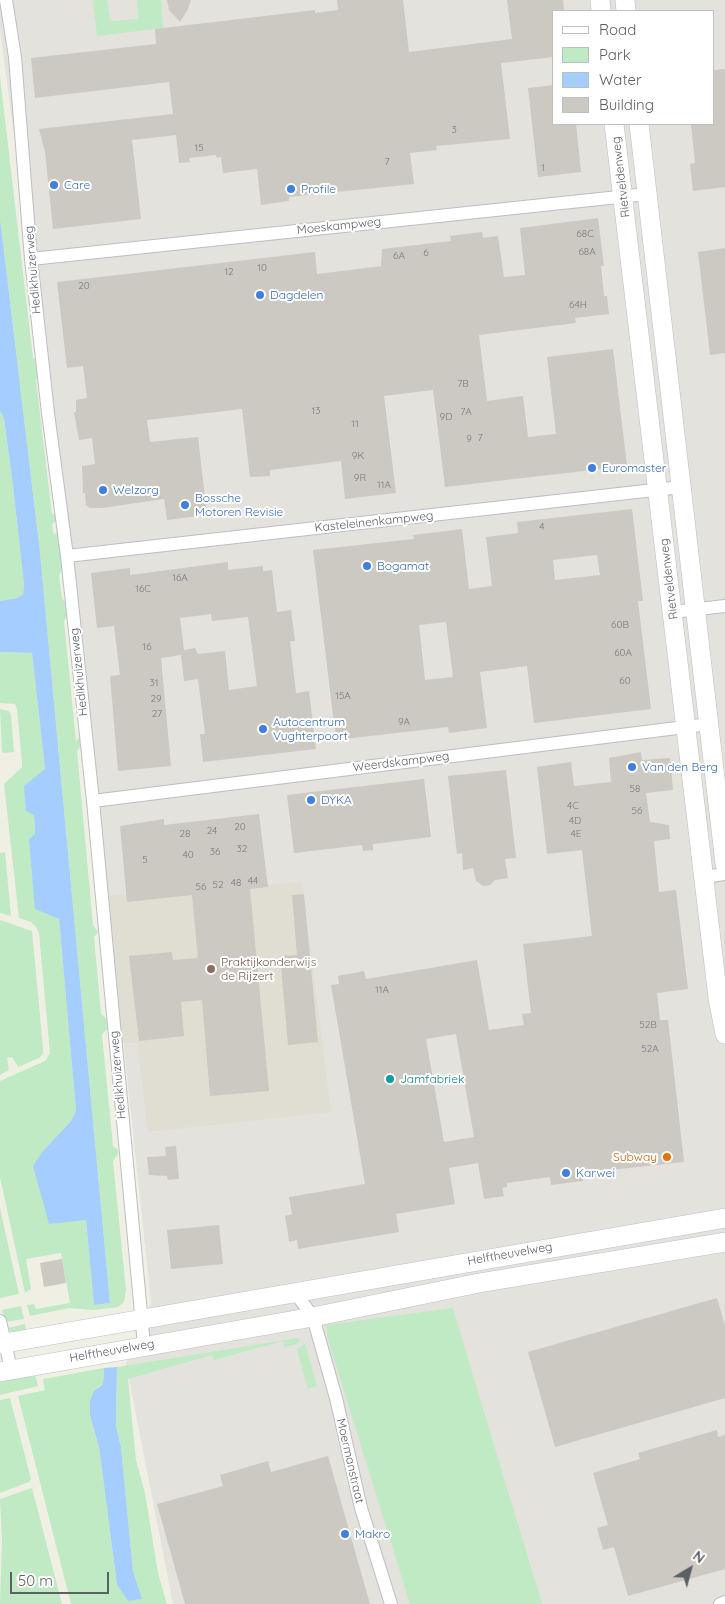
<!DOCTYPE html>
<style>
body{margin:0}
#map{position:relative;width:725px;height:1604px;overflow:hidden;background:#f0efe4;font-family:Quicksand,sans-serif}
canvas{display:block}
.legend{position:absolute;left:552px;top:10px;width:162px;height:115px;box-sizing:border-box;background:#fff;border:1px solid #bebfc2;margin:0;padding:6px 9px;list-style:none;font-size:15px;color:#5c5f66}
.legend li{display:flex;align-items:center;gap:10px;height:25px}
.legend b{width:25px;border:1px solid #bebfc2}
.north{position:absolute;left:665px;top:1544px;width:50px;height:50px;-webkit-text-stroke:4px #fff;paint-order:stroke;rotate:37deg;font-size:14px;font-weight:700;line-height:20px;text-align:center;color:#5c5f66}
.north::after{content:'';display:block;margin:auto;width:18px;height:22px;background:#5c5f66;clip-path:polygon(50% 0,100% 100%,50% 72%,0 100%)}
.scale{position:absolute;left:10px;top:1572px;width:99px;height:22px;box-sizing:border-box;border:2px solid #5c5f66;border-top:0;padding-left:6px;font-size:15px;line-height:18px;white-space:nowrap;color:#5c5f66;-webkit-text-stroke:4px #fff;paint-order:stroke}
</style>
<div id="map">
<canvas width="725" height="1604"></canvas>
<ul class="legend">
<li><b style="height:6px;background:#fff"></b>Road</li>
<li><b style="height:14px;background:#bfeac4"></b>Park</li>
<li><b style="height:14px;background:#a5ceff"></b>Water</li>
<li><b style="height:14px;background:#cbc9c1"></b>Building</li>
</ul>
<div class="north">N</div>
<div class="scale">50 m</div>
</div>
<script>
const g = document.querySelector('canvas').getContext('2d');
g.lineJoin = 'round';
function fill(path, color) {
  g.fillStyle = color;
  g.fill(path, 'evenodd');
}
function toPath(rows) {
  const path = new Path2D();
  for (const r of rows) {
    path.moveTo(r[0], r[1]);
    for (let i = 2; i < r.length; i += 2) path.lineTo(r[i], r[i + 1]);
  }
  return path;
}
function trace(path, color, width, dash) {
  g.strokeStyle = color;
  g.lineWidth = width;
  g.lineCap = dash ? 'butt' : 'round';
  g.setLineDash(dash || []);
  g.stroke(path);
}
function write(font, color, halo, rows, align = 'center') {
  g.font = font + ' Quicksand,sans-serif';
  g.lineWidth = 4;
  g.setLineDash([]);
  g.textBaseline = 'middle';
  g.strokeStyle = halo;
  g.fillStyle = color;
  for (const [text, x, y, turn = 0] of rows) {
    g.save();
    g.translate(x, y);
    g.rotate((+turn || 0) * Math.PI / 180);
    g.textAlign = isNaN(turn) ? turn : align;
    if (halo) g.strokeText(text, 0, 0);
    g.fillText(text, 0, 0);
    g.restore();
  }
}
const industrial = toPath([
 [0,0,725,0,725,1604,173,1604,126,1364,151,1302,84,671,0,29],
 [554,11,714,11,714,124,554,124]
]);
const education = toPath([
 [302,882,331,1112,148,1132,137,1043,117,1043,102,896]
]);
const green = toPath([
 [93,0,107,0,110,21,138,19,137,0,161,0,163,28,97,36],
 [0,77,33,358,42,364,43,372,36,380,52,515,58,510,60,516,52,525,54,535,59,529,63,566,59,576,62,599,70,606,71,612,64,621,76,741,81,736,83,743,77,751,93,925,98,932,94,937,101,1014,106,1018,107,1029,102,1035,113,1146,118,1150,118,1154,113,1161,126,1290,124,1302,118,1307,94,1310,69,1308,30,1316,27,1305,34,1304,36,1309,70,1303,61,1253,26,1259,31,1289,25,1293,0,1177,0,1081,45,1061,50,1053,39,933,36,927,31,922,19,918,4,784,22,767,22,763,17,709,15,704,0,703,0,652,32,653,45,769,34,815,35,834,29,839,59,919,76,1111,71,1121,42,1152,86,1219,94,1305,110,1303,40,552,0,218],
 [0,411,4,418,13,486,24,585,23,594,17,598,0,601],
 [0,709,9,711,11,715,14,752,2,753],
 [5,852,11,916,0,913,0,853],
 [0,920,32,931,43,1048,43,1054,39,1058,18,1067,12,1057,7,1058,9,1070,0,1075],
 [0,1208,19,1294,0,1298],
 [21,1306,24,1319,5,1322,2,1310],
 [453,1308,478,1392,542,1604,410,1604,328,1339,326,1325],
 [25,1324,27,1334,13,1333,8,1328],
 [298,1338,300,1340,297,1344,284,1347,283,1341,214,1360,212,1355,128,1379,136,1460,145,1493,158,1573,167,1604,71,1604,18,1396,45,1390,43,1379,104,1368,103,1384,98,1387,90,1401,90,1416,99,1447,117,1585,128,1601,141,1599,133,1571,121,1447,116,1426,117,1367],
 [305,1344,317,1386,308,1389,297,1349],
 [35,1374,38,1386,0,1395,0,1381],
 [10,1398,31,1479,29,1482,0,1493,0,1400],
 [32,1488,62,1604,0,1604,2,1541,0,1499]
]);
const water = toPath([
 [0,218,40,552,110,1303,94,1305,86,1220,49,1224,33,1166,42,1152,71,1121,76,1111,59,919,35,909,29,839,35,834,34,815,26,811,24,786,45,769,32,653,0,652,0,601,17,598,23,594,24,585,13,486,4,418,0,411],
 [117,1367,116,1426,121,1447,133,1571,142,1599,128,1601,117,1585,99,1447,90,1416,90,1401,94,1391,103,1384,104,1368]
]);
const building = toPath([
 [167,0,191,0,188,9,180,22,169,10],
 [337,0,403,0,409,52,512,39,507,0,563,0,564,11,554,11,554,57,501,63,510,139,436,146,437,150,410,153,414,184,289,197,289,201,261,205,257,169,223,173,221,157,217,158,216,155,189,158,190,162,179,163,176,135,132,140,141,219,53,229,45,152,39,129,173,114,169,82,35,98,31,58,156,44,155,29,315,10,315,13,338,10],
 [725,69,725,187,693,191,690,164,695,163,691,124,714,124,714,70],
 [554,85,554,124,576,124,581,172,538,177,528,88],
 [598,218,604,266,601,266,604,296,607,296,609,314,575,318,576,323,479,335,487,401,523,396,528,437,556,434,547,357,613,349,627,466,445,487,433,390,384,396,396,493,345,499,341,461,270,470,270,476,250,477,242,409,147,420,150,442,198,437,207,515,167,520,164,499,102,508,90,508,86,505,85,493,83,493,82,466,95,464,92,438,79,440,74,412,76,412,76,400,87,398,83,366,67,368,57,282,315,252,317,274,350,270,381,266,382,249,451,241,450,236,482,232,483,238,498,236,504,277,525,275,520,228],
 [725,248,725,353,710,355,698,252],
 [632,509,643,601,638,601,651,709,534,723,527,666,480,672,487,728,449,733,448,727,336,740,313,550,414,539,413,535,462,529,469,589,492,586,486,537,518,533,517,522],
 [597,555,600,575,555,580,553,560],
 [446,622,453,677,425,680,419,625],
 [228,562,228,570,263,566,263,571,272,570,277,612,291,610,295,641,290,641,296,693,309,691,316,749,203,762,200,734,205,734,198,679,184,681,181,655,161,658,171,766,118,771,110,676,120,675,114,626,97,628,91,573,130,568,130,575],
 [211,614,212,621,248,617,257,686,229,690,225,651,198,654,195,648,184,650,180,618],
 [641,752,642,760,670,758,673,790,646,793,650,822,669,825,670,839,654,841,659,892,676,890,688,989,657,993,660,1020,668,1020,684,1162,582,1173,583,1181,551,1185,550,1177,507,1183,507,1187,502,1188,504,1196,484,1199,478,1163,449,1168,455,1204,396,1214,399,1232,298,1249,297,1240,289,1242,288,1233,285,1216,292,1214,289,1197,365,1184,331,985,339,984,338,976,364,971,366,979,477,960,489,1030,524,1025,522,1014,531,1013,523,944,592,936,582,850,547,854,537,767,571,762,574,786,611,782,609,758],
 [456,1034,474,1137,444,1142,426,1039],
 [506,770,516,858,505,859,508,878,495,880,490,885,483,886,476,881,473,868,463,870,462,853,457,854,448,776],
 [424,779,431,837,373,844,373,850,363,851,362,845,294,853,287,795],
 [259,814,268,887,250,889,269,1091,210,1096,202,1000,181,1002,184,1036,139,1041,129,956,172,952,173,960,198,958,192,895,127,902,120,826,164,819,164,825],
 [304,894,318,1042,288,1045,280,956,297,955,292,895],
 [176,1146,179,1179,168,1180,167,1176,149,1175,147,1157,166,1156,165,1147],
 [219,1225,223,1264,171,1269,167,1230],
 [62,1259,66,1283,44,1287,40,1263],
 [717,1298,725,1326,725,1398,555,1447,528,1352],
 [717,1430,718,1437,725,1435,725,1569,628,1596,614,1547,603,1550,597,1528,608,1525,593,1473,640,1459,638,1453],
 [328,1456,370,1604,185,1604,157,1504,223,1486,220,1475,268,1461,271,1472]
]);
const street = toPath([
 [6,0,15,57,31,259,48,413,67,556,93,801,144,1345],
 [31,259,647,194],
 [67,556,681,487],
 [673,612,725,606],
 [93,801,709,724],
 [704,877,725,874],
 [294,1291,313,1317,336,1398,361,1508,391,1604],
 [0,1321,11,1369],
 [720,1604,725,1602]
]);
const secondary = toPath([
 [600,0,601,11],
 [625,0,626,11],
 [614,124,718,998,725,1034],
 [639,124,725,864],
 [0,1344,725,1218],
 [0,1372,313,1317,479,1283,725,1242]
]);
const markers = [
 [54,185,5,"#3f7fe0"],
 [291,189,5,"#3f7fe0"],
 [260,295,5,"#3f7fe0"],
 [592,468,5,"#3f7fe0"],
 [103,490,5,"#3f7fe0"],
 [185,505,5,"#3f7fe0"],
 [367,566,5,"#3f7fe0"],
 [263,729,5,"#3f7fe0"],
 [632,767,5,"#3f7fe0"],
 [311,800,5,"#3f7fe0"],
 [211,969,5,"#8d6e63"],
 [390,1079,5,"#0f9aa8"],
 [667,1157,5,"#e8710a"],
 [566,1173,5,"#3f7fe0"],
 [345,1534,5,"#3f7fe0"]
];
const numberNames = [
 ["3",454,130],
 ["15",199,148],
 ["7",387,162],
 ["1",543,168],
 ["68C",585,234],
 ["68A",587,252],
 ["6",426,253],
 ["6A",399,256],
 ["10",262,268],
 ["12",229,272],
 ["20",84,286],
 ["64H",578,305],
 ["7B",463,384],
 ["13",316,411],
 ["7A",466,412],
 ["9D",446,417],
 ["11",355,424],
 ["7",480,438],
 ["9",469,439],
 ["9K",358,456],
 ["9R",360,478],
 ["11A",384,485],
 ["4",542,527],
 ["16A",180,578],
 ["16C",143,589],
 ["60B",620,625],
 ["16",147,647],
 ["60A",623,653],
 ["60",625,681],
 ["31",154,683],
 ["15A",343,696],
 ["29",156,699],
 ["27",157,714],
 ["9A",404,722],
 ["58",635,789],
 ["4C",573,806],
 ["56",637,811],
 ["4D",575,821],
 ["20",240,827],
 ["24",212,831],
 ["28",185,834],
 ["4E",576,834],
 ["32",242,849],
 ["36",215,852],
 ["40",188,855],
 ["5",145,860],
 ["44",253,881],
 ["48",236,883],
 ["52",218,885],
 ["56",201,887],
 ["11A",382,990],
 ["52B",648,1025],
 ["52A",650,1049]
];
const streetNames = [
 ["Rietveldenweg",621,177,-97],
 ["Moeskampweg",339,226,-6],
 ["Hedikhuizerweg",33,270,-95],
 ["Kasteleinenkampweg",374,522,-6],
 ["Rietveldenweg",669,579,-97],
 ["Hedikhuizerweg",79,672,-96],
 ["Weerdskampweg",401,762,-7],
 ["Hedikhuizerweg",118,1075,-95],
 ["Helftheuvelweg",510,1254,-10],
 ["Helftheuvelweg",112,1351,-10],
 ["Moermanstraat",350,1461,77]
];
const shopNames = [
 ["Care",64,185],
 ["Profile",301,189],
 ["Dagdelen",270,295],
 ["Euromaster",602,468],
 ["Welzorg",113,490],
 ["Bossche",195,498],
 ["Motoren Revisie",195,512],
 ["Bogamat",377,566],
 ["Autocentrum",273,722],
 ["Vughterpoort",273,736],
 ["Van den Berg",642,767],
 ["DYKA",321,800],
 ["Karwei",576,1173],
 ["Makro",355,1534]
];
const educationNames = [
 ["Praktijkonderwijs",221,962],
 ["de Rijzert",221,976]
];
const cultureNames = [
 ["Jamfabriek",400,1079]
];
const foodNames = [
 ["Subway",657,1157]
];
fill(industrial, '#e4e2dc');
fill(education, '#e0ded3');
fill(green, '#bfeac4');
fill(water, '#a5ceff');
fill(building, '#cbc9c1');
trace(street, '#bcbec4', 14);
trace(secondary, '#bdbfc7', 20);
trace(street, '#fff', 12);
trace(secondary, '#fff', 19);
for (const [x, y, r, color] of markers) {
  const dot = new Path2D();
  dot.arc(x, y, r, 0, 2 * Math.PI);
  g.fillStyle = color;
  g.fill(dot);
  trace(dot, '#fff', 2);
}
write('10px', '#787a7d', null, numberNames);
write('12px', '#5c5f66', '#fff', streetNames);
write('12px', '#366cbe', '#fff', shopNames, 'left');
write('12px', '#785e54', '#fff', educationNames, 'left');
write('12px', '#0d838f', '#fff', cultureNames, 'left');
write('12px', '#c56008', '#fff', foodNames, 'right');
</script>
